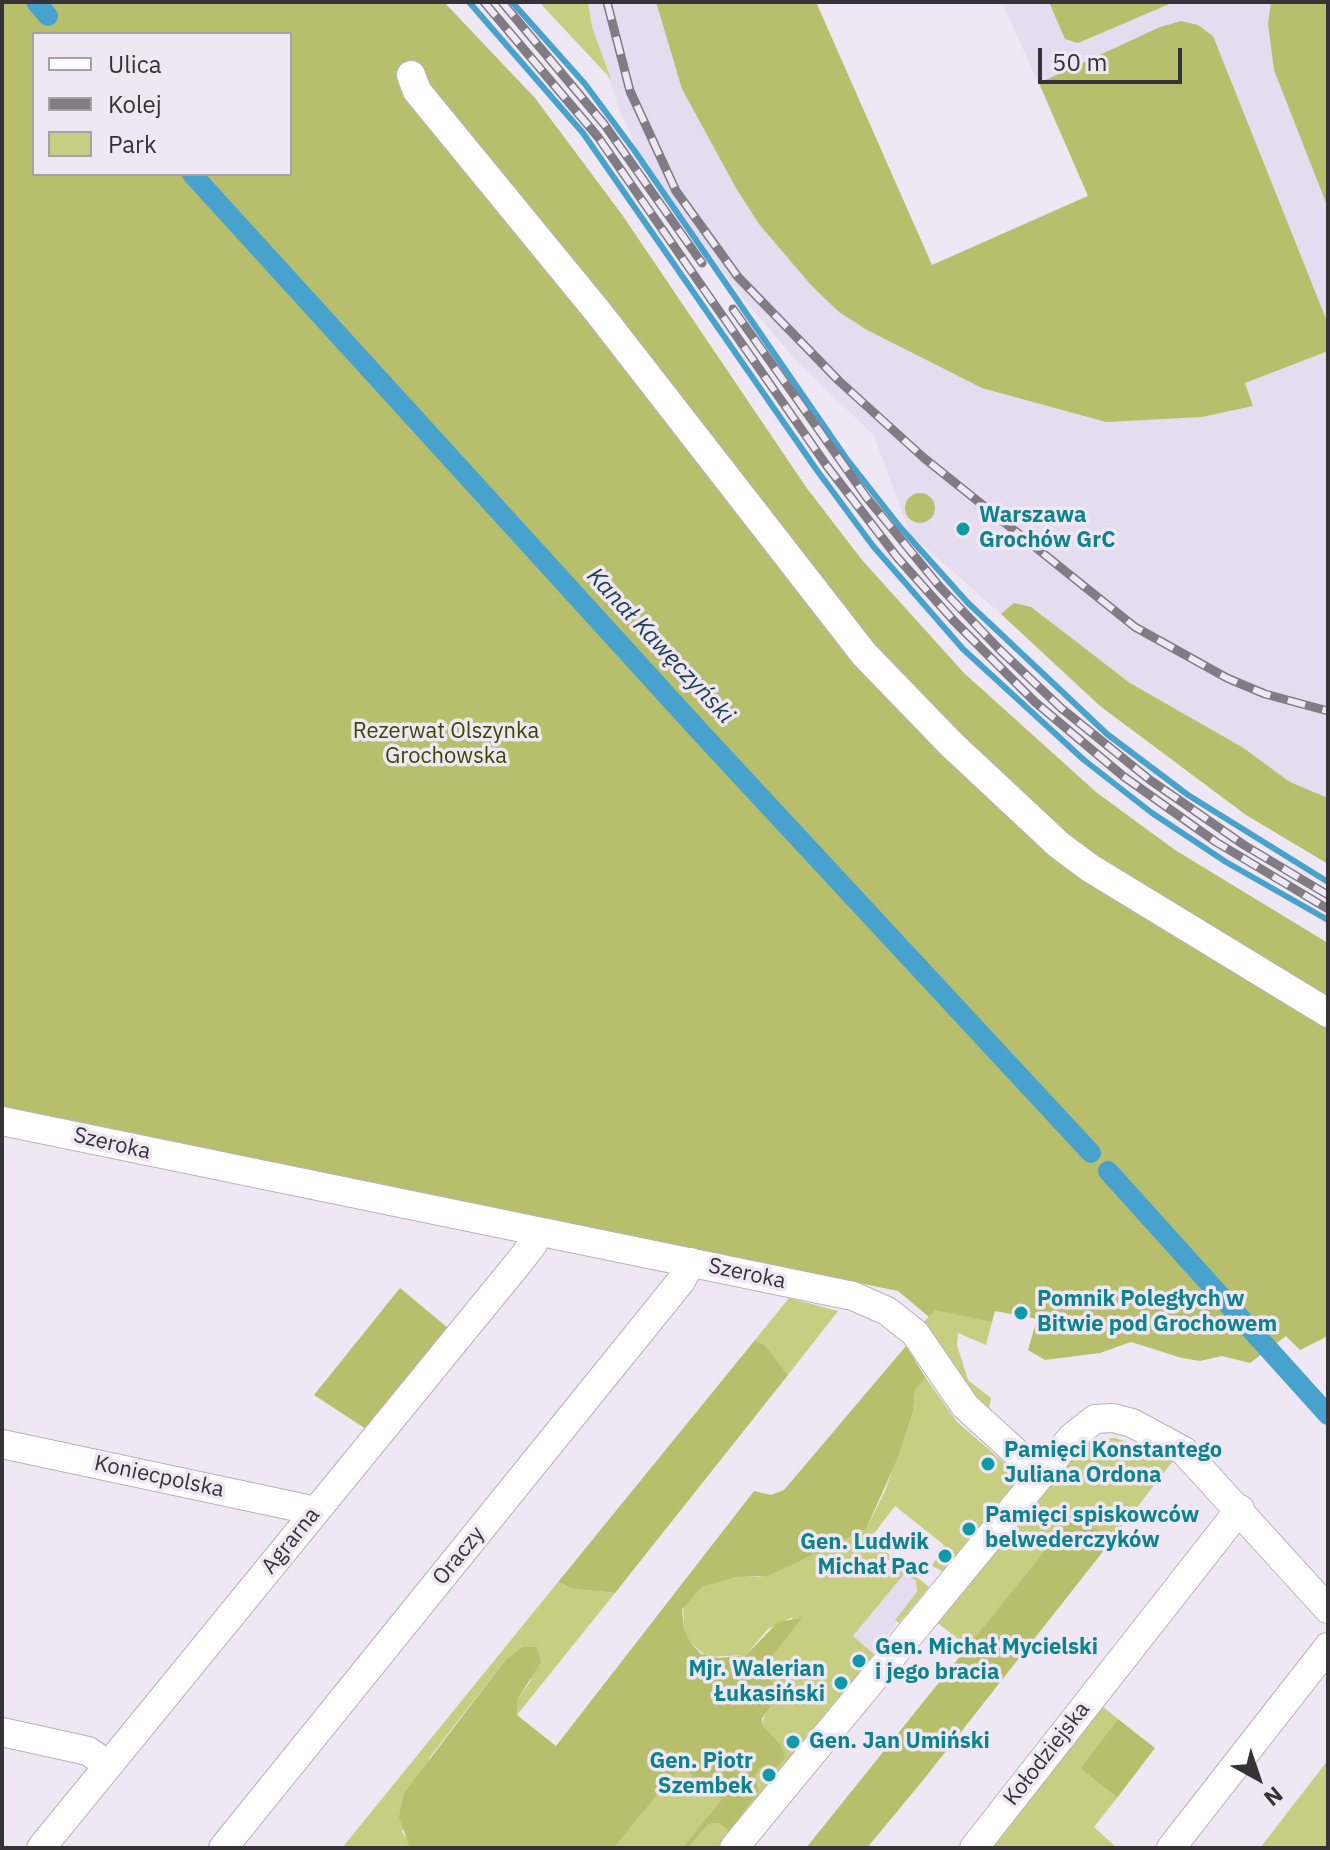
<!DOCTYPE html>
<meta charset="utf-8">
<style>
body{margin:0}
#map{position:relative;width:1330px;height:1850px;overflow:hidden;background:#efe8f4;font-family:"IBM Plex Sans",sans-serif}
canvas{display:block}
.frame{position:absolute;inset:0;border:4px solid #363338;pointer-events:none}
.legend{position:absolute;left:32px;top:32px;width:260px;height:144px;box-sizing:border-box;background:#efe8f4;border:2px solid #a5a0a9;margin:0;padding:10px 14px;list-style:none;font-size:24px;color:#363338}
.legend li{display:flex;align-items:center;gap:16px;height:40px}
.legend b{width:40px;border:2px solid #a5a0a9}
.north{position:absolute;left:1218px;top:1738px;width:80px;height:80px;-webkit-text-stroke:6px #efe8f4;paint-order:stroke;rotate:140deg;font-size:22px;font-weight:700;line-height:32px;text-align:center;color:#363338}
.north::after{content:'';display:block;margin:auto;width:28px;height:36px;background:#363338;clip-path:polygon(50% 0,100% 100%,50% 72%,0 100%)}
.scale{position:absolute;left:1038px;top:48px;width:144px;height:36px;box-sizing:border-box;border:4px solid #363338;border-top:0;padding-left:10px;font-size:24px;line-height:28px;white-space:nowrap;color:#363338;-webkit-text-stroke:6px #efe8f4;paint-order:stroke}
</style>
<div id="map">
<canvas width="1330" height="1850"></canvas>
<div class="frame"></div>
<ul class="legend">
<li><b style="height:10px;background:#fff"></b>Ulica</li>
<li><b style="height:10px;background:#817c84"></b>Kolej</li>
<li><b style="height:22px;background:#c7ce82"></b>Park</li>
</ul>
<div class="north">N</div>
<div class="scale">50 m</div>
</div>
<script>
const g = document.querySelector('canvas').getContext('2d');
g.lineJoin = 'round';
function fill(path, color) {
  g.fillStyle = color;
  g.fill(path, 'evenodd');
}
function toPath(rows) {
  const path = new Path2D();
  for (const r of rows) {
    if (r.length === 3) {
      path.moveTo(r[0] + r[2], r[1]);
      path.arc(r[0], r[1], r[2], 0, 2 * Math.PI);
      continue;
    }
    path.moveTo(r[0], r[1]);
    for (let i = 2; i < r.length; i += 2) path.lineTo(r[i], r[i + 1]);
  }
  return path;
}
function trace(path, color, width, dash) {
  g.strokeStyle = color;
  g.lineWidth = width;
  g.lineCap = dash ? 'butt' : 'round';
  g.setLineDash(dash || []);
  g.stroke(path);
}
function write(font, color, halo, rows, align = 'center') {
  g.font = font + ' "IBM Plex Sans",sans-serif';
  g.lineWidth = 7;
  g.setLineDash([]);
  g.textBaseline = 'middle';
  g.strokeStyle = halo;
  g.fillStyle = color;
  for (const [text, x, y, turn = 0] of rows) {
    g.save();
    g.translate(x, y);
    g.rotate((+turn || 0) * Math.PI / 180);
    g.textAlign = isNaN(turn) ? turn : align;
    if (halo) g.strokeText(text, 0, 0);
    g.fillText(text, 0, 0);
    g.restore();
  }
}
const built = toPath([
 [588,2,816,2,932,265,1088,195,1002,2,1328,2,1328,798,1290,782,1242,747,1130,683,1039,614,1001,614,910,534,874,436,794,358,741,296,645,166,620,112,592,27],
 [905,1572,916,1581,917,1593,874,1654,853,1637]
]);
const green = toPath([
 [539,2,588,2,592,27,611,79],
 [789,1298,838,1311,788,1375,765,1345,755,1340],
 [935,1309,992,1322,986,1345,958,1333,957,1345,968,1380,991,1398,988,1414,923,1323],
 [926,1378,957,1422,1014,1471,1017,1483,944,1572,932,1566,944,1545,895,1506,870,1539,929,1587,899,1623,895,1620,917,1592,916,1581,905,1573,853,1636,875,1655,722,1848,688,1848,709,1824,718,1823,728,1830,759,1787,756,1774,760,1768,781,1745,762,1724,766,1709,759,1671,793,1617,768,1629,746,1655,707,1657,691,1643,684,1629,683,1605,702,1587,738,1577,760,1577,866,1529,885,1491,913,1412,915,1390],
 [1115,1438,1176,1457,1112,1540,1075,1513,968,1647,934,1620,1077,1446,1094,1439],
 [558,1582,574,1589,615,1593,517,1715,517,1700,531,1680,522,1647,506,1659,430,1757,402,1832,412,1845,410,1848,342,1848],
 [1096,1701,1118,1719,1080,1768,1117,1798,1094,1827,1117,1848,980,1848],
 [1328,1760,1328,1848,1260,1848],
 [681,1766,721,1800,682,1848,614,1848]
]);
const forest = toPath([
 [2,2,444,2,535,98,623,216,806,487,862,560,964,673,1096,792,1175,850,1328,943,1328,1336,1300,1350,1286,1336,1250,1363,1222,1356,1200,1361,1182,1358,1131,1342,1100,1353,1045,1360,1028,1350,1037,1319,995,1311,992,1322,935,1310,929,1317,898,1291,2,1106],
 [34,34,290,34,290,174,34,174],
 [656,2,816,2,932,265,1088,196,1039,83,1160,27,1181,21,1198,25,1213,36,1328,324,1328,351,1245,383,1253,406,1202,417,1106,422,982,388,867,330,839,312,811,285,759,224,736,188,682,89],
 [1049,2,1174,2,1078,43,1065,39],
 [1271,2,1328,2,1328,208,1274,70,1268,24],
 [920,508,15],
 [1014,603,1031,607,1130,683,1242,747,1290,782,1328,798,1328,864,1246,815,1100,706,1001,614],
 [400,1288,448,1328,366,1429,314,1395],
 [755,1340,765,1345,788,1375,615,1593,574,1589,558,1582],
 [906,1346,926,1378,915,1390,913,1412,896,1462,866,1529,768,1576,738,1577,702,1587,682,1609,684,1629,691,1643,701,1654,719,1658,746,1655,778,1622,802,1618,760,1671,778,1687,777,1697,762,1718,762,1724,781,1745,785,1758,776,1768,768,1764,760,1768,756,1775,759,1791,729,1831,718,1823,709,1824,688,1848,682,1848,721,1800,681,1766,614,1848,410,1848,399,1817,404,1793,506,1659,522,1647,537,1647,541,1662,517,1700,517,1715,556,1746,754,1491,771,1495,784,1490],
 [1075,1513,1112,1540,924,1779,867,1848,806,1848],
 [1118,1719,1155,1748,1117,1798,1080,1768]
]);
const stream = toPath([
 [469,2,583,133,816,469,873,546,963,649,1084,760,1152,813,1226,862,1328,920],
 [512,2,585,84,634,150,846,458,900,527,968,603,1107,734,1188,795,1328,882]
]);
const canal = toPath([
 [36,2,48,16],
 [192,174,703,735,1091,1153],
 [1108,1171,1328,1415]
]);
const minor = toPath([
 [411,75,417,91,598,312,864,654,951,744,1059,845,1090,868,1328,1013],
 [2,1121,853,1296,887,1311,915,1333,965,1406,1041,1475],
 [2,1444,316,1511],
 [2,1732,88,1751,107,1764],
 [41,1848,520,1261,533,1244,537,1232],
 [223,1848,681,1281,691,1262],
 [734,1848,1072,1437,1095,1419,1113,1418,1132,1423,1184,1451,1328,1609],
 [974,1848,1240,1509],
 [1171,1848,1328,1647]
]);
const rail = toPath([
 [484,2,598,137,827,466,897,557,954,621,1035,702,1123,776,1216,842,1328,909],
 [502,2,604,124,702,263],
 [607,2,630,91,676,191,738,277,839,381,924,458,1135,627,1227,678,1265,694,1328,711],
 [733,309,867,498,940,587,999,649,1061,708,1150,780,1244,845,1328,895]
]);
const markers = [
 [963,529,8,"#0f9aa8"],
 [1021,1313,8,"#0f9aa8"],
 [988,1464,8,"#0f9aa8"],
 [969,1529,8,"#0f9aa8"],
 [945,1556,8,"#0f9aa8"],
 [859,1661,8,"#0f9aa8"],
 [841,1683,8,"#0f9aa8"],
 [793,1742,8,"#0f9aa8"],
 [769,1775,8,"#0f9aa8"]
];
const cultureNames = [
 ["Warszawa",979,516],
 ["Grochów GrC",979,541],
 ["Pomnik Poległych w",1037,1300],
 ["Bitwie pod Grochowem",1037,1325],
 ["Pamięci Konstantego",1004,1451],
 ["Juliana Ordona",1004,1476],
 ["Pamięci spiskowców",985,1516],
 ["belwederczyków",985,1541],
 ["Gen. Ludwik",929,1543,"right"],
 ["Michał Pac",929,1568,"right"],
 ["Gen. Michał Mycielski",875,1648],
 ["i jego bracia",875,1673],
 ["Mjr. Walerian",825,1670,"right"],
 ["Łukasiński",825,1695,"right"],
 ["Gen. Jan Umiński",809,1742],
 ["Gen. Piotr",753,1762,"right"],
 ["Szembek",753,1787,"right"]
];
const parkNames = [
 ["Rezerwat Olszynka",446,732],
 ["Grochowska",446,757]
];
const streetNames = [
 ["Szeroka",112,1144,13],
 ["Szeroka",747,1274,12],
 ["Koniecpolska",159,1477,12],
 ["Agrarna",291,1541,-51],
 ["Oraczy",459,1556,-51],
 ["Kołodziejska",1047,1754,-52]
];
const waterNames = [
 ["Kanał Kawęczyński",660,646,47]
];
fill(built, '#e6dcef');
fill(green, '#c7ce82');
fill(forest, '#b7bf6c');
trace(stream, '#47a2cd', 6);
trace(canal, '#47a2cd', 20);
trace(minor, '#b8b1bd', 30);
trace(minor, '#fff', 28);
trace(rail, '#817c84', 9);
trace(rail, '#efe8f4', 6, [18]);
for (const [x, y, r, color] of markers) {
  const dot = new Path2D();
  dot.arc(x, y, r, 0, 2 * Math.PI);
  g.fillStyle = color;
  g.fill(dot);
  trace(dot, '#efe8f4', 3);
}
write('bold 22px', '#0d838f', '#efe8f4', cultureNames, 'left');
write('22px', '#404300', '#efe8f4', parkNames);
write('22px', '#363338', '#efe8f4', streetNames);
write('italic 24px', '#1b4255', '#efe8f4', waterNames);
</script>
